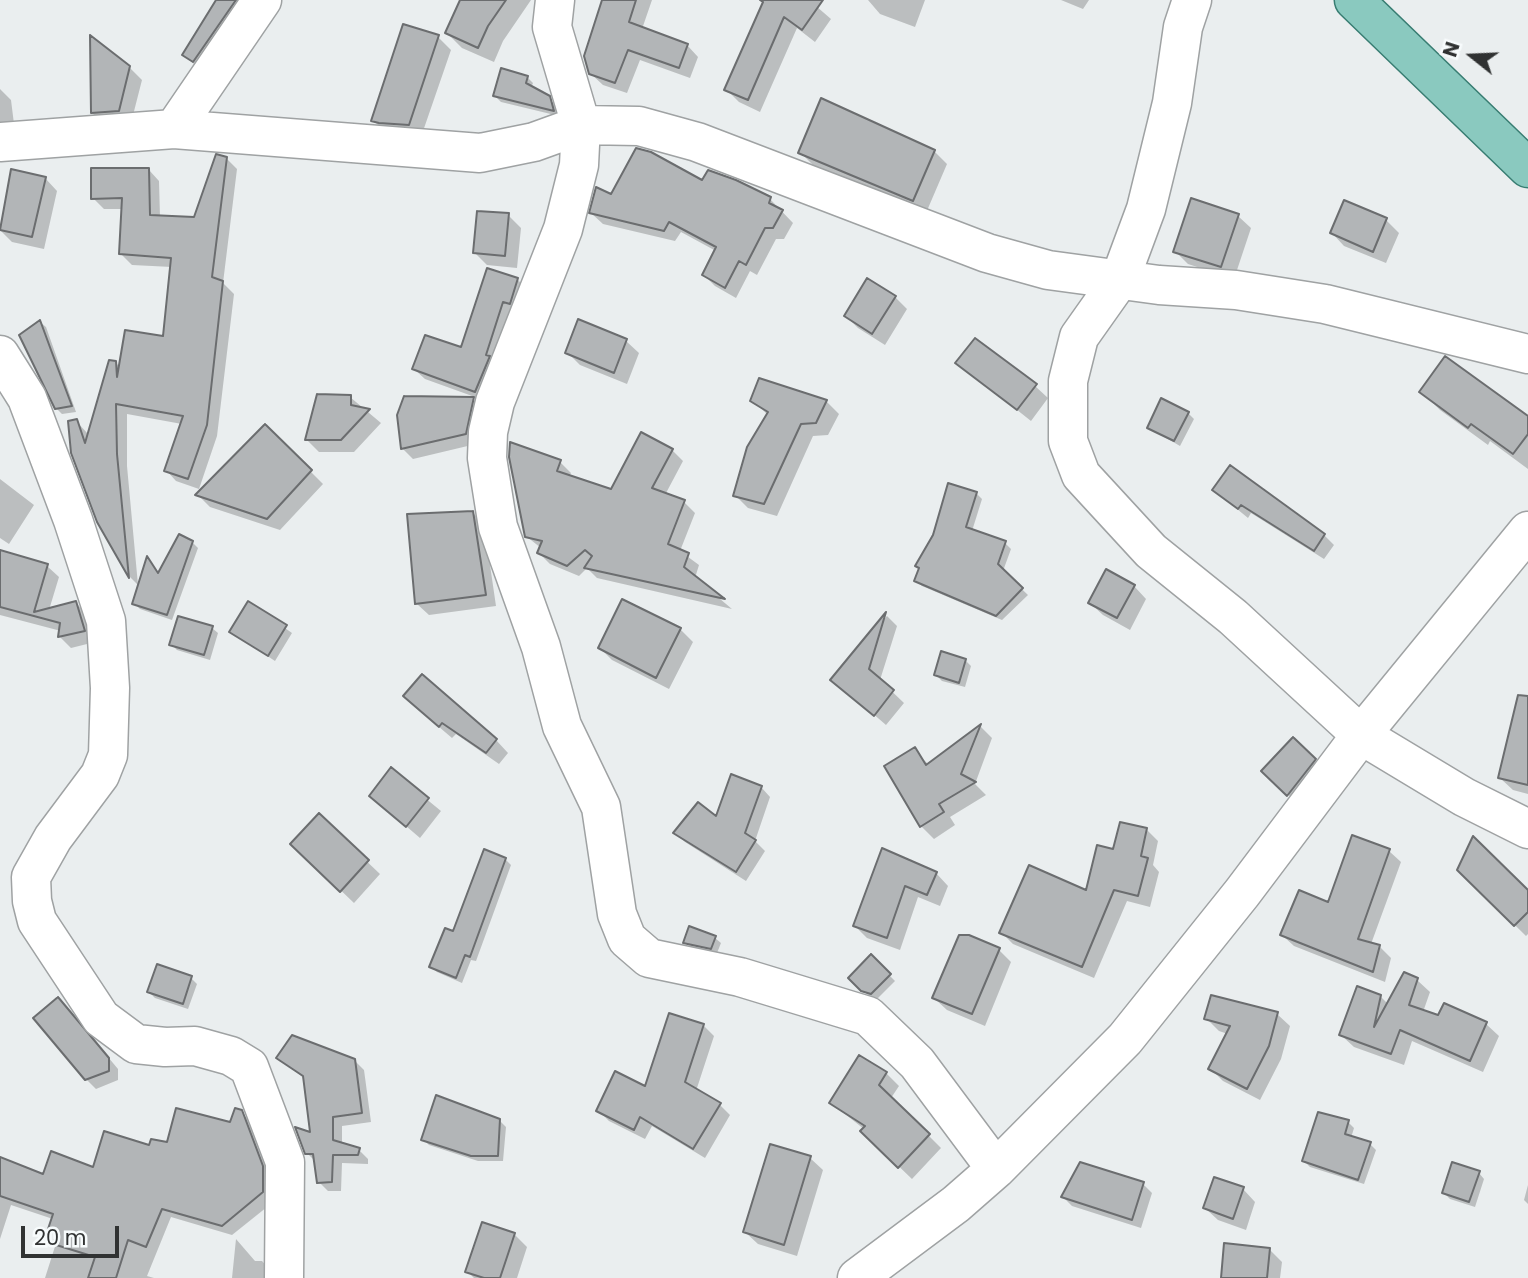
<!DOCTYPE html>
<style>
body{margin:0}
#map{position:relative;width:1528px;height:1278px;overflow:hidden;background:#eaeeef;font-family:Poppins,sans-serif}
canvas{display:block}
.north{position:absolute;left:1437px;top:21px;width:70px;height:70px;-webkit-text-stroke:5px #f7fbfc;paint-order:stroke;rotate:288deg;font-size:19px;font-weight:700;line-height:28px;text-align:center;color:#303232}
.north::after{content:'';display:block;margin:auto;width:24px;height:32px;background:#303232;clip-path:polygon(50% 0,100% 100%,50% 72%,0 100%)}
.scale{position:absolute;left:21px;top:1226px;width:98px;height:32px;box-sizing:border-box;border:4px solid #303232;border-top:0;padding-left:9px;font-size:21px;line-height:24px;white-space:nowrap;color:#303232;-webkit-text-stroke:5px #f7fbfc;paint-order:stroke}
</style>
<div id="map">
<canvas width="1528" height="1278"></canvas>
<div class="north">N</div>
<div class="scale">20 m</div>
</div>
<script>
const g = document.querySelector('canvas').getContext('2d');
g.lineJoin = 'round';
function fill(path, color) {
  g.fillStyle = color;
  g.fill(path, 'evenodd');
}
function toPath(rows) {
  const path = new Path2D();
  for (const r of rows) {
    path.moveTo(r[0], r[1]);
    for (let i = 2; i < r.length; i += 2) path.lineTo(r[i], r[i + 1]);
  }
  return path;
}
function trace(path, color, width, dash) {
  g.strokeStyle = color;
  g.lineWidth = width;
  g.lineCap = dash ? 'butt' : 'round';
  g.setLineDash(dash || []);
  g.stroke(path);
}
const shadow = toPath([
 [218,0,252,0,195,65,185,55],
 [461,0,531,0,503,41,494,62,462,48,447,33],
 [604,0,652,0,642,29,687,45,698,57,690,78,640,60,627,93,603,85,590,73],
 [767,0,809,0,831,19,815,42,797,28,760,112,739,102,726,89],
 [868,0,925,0,915,27,880,14],
 [1061,0,1089,0,1083,9],
 [438,37,451,50,421,137,386,133,373,120],
 [129,67,142,80,131,123,105,125,92,113],
 [527,77,533,83,531,88,555,104,559,116,501,102,495,96],
 [0,89,11,100,15,132,0,134],
 [934,151,947,164,926,213,813,165,800,152],
 [226,158,237,169,223,283,234,294,217,436,199,489,176,481,166,470,182,424,127,414,127,466,138,585,130,577,98,522,76,421,89,435,115,362,121,368,165,338,172,267,132,265,121,254,124,209,104,209,93,198,149,170,159,181,160,217,195,219],
 [12,172,45,178,57,191,44,249,12,242,0,230],
 [703,183,770,199,793,223,784,239,776,239,757,275,750,271,736,298,715,286,704,275,716,251,681,232,675,241,603,224,591,213,611,197],
 [1345,202,1386,220,1399,233,1386,263,1344,246,1332,233],
 [508,215,521,228,517,268,487,265,474,252],
 [1238,216,1251,228,1234,279,1188,264,1175,251],
 [488,270,518,280,528,291,486,401,425,379,414,369,462,349],
 [895,297,907,309,885,345,858,328,846,316],
 [40,322,46,327,76,412,62,414,56,408],
 [579,322,626,341,639,353,627,384,580,365,567,352],
 [958,363,1035,386,1048,398,1031,421],
 [1422,392,1528,418,1528,469,1490,441,1488,445,1440,410],
 [350,397,381,423,354,452,319,452,306,439],
 [473,399,483,409,476,444,413,459,402,448],
 [752,400,826,401,839,414,828,435,813,436,777,516,748,508,735,495,768,415],
 [1188,413,1194,419,1180,446,1149,428],
 [265,426,323,484,280,530,210,507,198,495],
 [672,450,683,461,665,495,684,502,695,513,680,551,699,565,695,578,732,609,597,578,587,568,579,576,550,564,539,553,541,548,526,536,560,462,571,473,569,477,612,491],
 [0,479,34,505,9,544,0,538],
 [1214,490,1324,535,1334,545,1324,559,1251,513,1248,518],
 [976,493,982,499,972,531,1005,543,1011,549,1003,571,1028,595,1002,620,922,586,916,581,921,569,918,566,939,519],
 [473,513,484,524,496,606,429,615,417,604],
 [192,542,198,548,172,620,140,609,134,603,148,559,159,575],
 [0,562,47,566,59,577,49,610,76,603,87,614,95,642,71,648,60,637,61,631,0,615],
 [1134,586,1146,599,1130,630,1103,615,1090,603],
 [249,603,292,633,275,661,231,632],
 [887,616,897,626,880,680,904,703,886,725,833,679],
 [212,628,218,633,210,660,177,650,171,644],
 [680,629,693,642,669,689,612,660,600,648],
 [965,660,971,666,965,687,942,681,936,675],
 [418,709,496,740,508,753,499,764,456,734,452,738],
 [981,727,992,738,975,784,986,795,950,817,955,825,934,839,921,826,914,750,929,765],
 [1528,746,1528,794,1513,790,1500,778],
 [1315,760,1327,773,1301,807,1264,771],
 [391,770,441,811,420,838,371,796],
 [761,787,770,797,755,841,765,851,746,881,685,842,675,833,716,819],
 [319,816,380,874,354,903,305,856],
 [1146,829,1158,841,1153,865,1159,872,1150,907,1127,901,1094,978,1013,944,1001,932,1087,893,1115,851],
 [883,850,936,873,948,886,940,906,918,897,900,950,867,938,855,926],
 [1389,851,1401,862,1371,944,1379,946,1391,958,1385,982,1294,946,1282,935,1329,904],
 [505,859,511,865,476,961,471,960,462,983,437,972,431,966],
 [1459,870,1528,892,1528,934,1526,936],
 [715,938,721,943,717,953,691,948,685,942],
 [999,950,1011,962,985,1026,947,1010,934,998],
 [871,957,895,981,877,999,869,996,850,978],
 [191,978,197,984,188,1009,155,998,149,992],
 [1417,980,1430,992,1423,1012,1439,1017,1486,1024,1499,1036,1483,1072,1412,1041,1404,1065,1354,1047,1341,1035,1380,996,1388,1004],
 [68,1009,118,1069,118,1080,96,1089,86,1079],
 [1277,1014,1290,1026,1281,1059,1260,1100,1223,1081,1211,1069,1228,1034,1219,1031,1206,1018],
 [703,1025,714,1036,696,1091,719,1104,730,1115,705,1158,652,1126,645,1139,609,1121,598,1110,646,1088],
 [278,1058,354,1060,364,1070,371,1122,342,1126,342,1144,359,1150,368,1159,368,1164,342,1163,341,1191,328,1191,319,1182,316,1162,307,1153,312,1135,305,1079],
 [886,1073,899,1086,891,1098,941,1148,912,1179,862,1131,864,1129,831,1103],
 [241,1112,251,1122,272,1177,272,1203,232,1235,171,1217,147,1276,154,1278,45,1278,58,1237,50,1229,53,1219,11,1205,0,1239,0,1159,44,1177,94,1170,151,1147,231,1124],
 [1319,1114,1348,1122,1354,1128,1351,1138,1370,1144,1376,1150,1364,1184,1310,1167,1304,1161],
 [500,1121,506,1127,503,1161,478,1161,429,1145,423,1139],
 [810,1158,823,1170,797,1256,758,1244,745,1232],
 [1479,1173,1484,1179,1475,1207,1450,1199,1444,1193],
 [1143,1184,1152,1193,1141,1228,1072,1206,1063,1197],
 [1528,1185,1528,1204,1524,1200],
 [1243,1189,1255,1202,1246,1230,1218,1220,1205,1208],
 [514,1234,527,1247,517,1278,474,1278,467,1271],
 [236,1239,255,1261,262,1261,271,1271,272,1278,232,1278],
 [1269,1249,1282,1262,1280,1278,1222,1278]
]);
const building = toPath([
 [216,0,236,0,193,62,182,55,216,0],
 [460,0,506,0,488,26,478,48,445,33,460,0],
 [602,0,636,0,629,22,688,44,679,68,628,50,615,83,589,74,584,56,602,0],
 [760,0,823,0,802,30,784,17,748,100,724,90,763,2,760,0],
 [403,24,439,35,409,125,379,123,371,121,403,24],
 [90,35,130,66,119,111,91,113,90,35],
 [501,68,528,76,526,83,550,96,554,111,493,96,501,68],
 [821,98,935,150,913,201,798,153,821,98],
 [636,148,651,152,702,180,708,170,736,180,771,197,769,203,783,210,773,228,765,228,746,265,739,261,725,288,702,275,716,247,669,222,664,231,589,213,596,187,611,194,636,148],
 [216,154,227,157,212,277,223,281,207,425,188,479,164,471,183,416,116,404,117,454,129,578,97,522,71,453,68,421,77,419,85,443,109,360,116,361,117,377,125,330,163,336,171,258,119,254,122,198,91,199,91,168,149,168,150,215,194,217,216,154],
 [11,169,46,177,32,237,0,230,11,169],
 [1191,198,1239,214,1221,267,1173,252,1191,198],
 [1344,200,1387,218,1373,252,1330,233,1344,200],
 [477,211,509,213,505,256,473,253,477,211],
 [487,268,518,278,510,304,503,302,486,355,490,356,475,392,412,369,425,335,461,347,487,268],
 [867,278,896,296,872,334,844,316,867,278],
 [578,319,627,339,614,373,565,353,578,319],
 [40,320,51,350,72,406,55,409,19,335,40,320],
 [975,338,1037,384,1017,410,955,363,975,338],
 [1445,356,1528,416,1528,434,1513,454,1471,424,1468,428,1419,392,1445,356],
 [759,378,827,400,816,423,801,424,764,504,733,496,747,447,768,412,750,401,759,378],
 [317,394,351,395,351,405,370,409,341,440,305,440,317,394],
 [404,396,474,397,466,434,401,449,397,415,404,396],
 [1161,398,1189,412,1174,441,1147,428,1161,398],
 [265,424,312,470,267,519,195,495,265,424],
 [641,432,673,449,652,488,685,500,668,544,689,553,684,567,725,599,584,568,592,556,585,550,567,566,537,553,542,541,525,537,509,457,510,442,561,460,557,471,611,489,641,432],
 [1230,465,1325,534,1314,551,1241,505,1238,509,1212,490,1230,465],
 [948,483,977,492,966,527,1006,541,998,564,1023,588,996,616,914,581,919,568,915,566,933,535,948,483],
 [473,511,486,595,415,604,407,514,473,511],
 [179,534,193,541,167,615,132,604,147,556,158,573,179,534],
 [0,550,48,564,34,612,76,601,85,631,58,637,60,623,0,607,0,550],
 [1106,569,1135,585,1117,618,1088,603,1106,569],
 [622,599,681,628,656,678,598,648,622,599],
 [248,601,287,625,268,656,229,632,248,601],
 [886,612,869,669,894,690,874,716,830,680,886,612],
 [178,616,213,626,204,655,169,645,178,616],
 [941,651,966,659,959,683,934,675,941,651],
 [422,674,497,739,486,753,442,723,439,727,403,696,422,674],
 [1518,695,1528,696,1528,785,1498,778,1518,695],
 [981,724,961,774,976,782,939,804,944,812,920,827,884,766,915,747,926,765,981,724],
 [1293,737,1316,759,1287,796,1261,771,1293,737],
 [391,767,429,798,406,827,369,796,391,767],
 [731,774,762,786,745,833,756,840,736,872,673,833,698,802,716,816,731,774],
 [319,813,369,860,340,892,290,844,319,813],
 [1120,822,1147,828,1141,856,1148,858,1138,896,1114,890,1082,967,999,933,1029,865,1086,890,1097,845,1113,849,1120,822],
 [1352,835,1390,849,1358,939,1380,945,1373,972,1280,935,1299,890,1328,902,1352,835],
 [1473,836,1528,890,1528,912,1514,926,1457,870,1473,836],
 [882,848,937,872,927,895,905,886,887,938,853,926,882,848],
 [484,849,506,858,470,957,465,955,456,978,429,967,445,928,453,931,484,849],
 [689,926,716,936,711,949,683,943,689,926],
 [959,935,969,935,1000,948,972,1014,932,998,959,935],
 [871,954,891,974,871,994,861,991,848,978,871,954],
 [157,964,192,976,183,1004,147,992,157,964],
 [1404,972,1418,978,1409,1005,1438,1015,1444,1003,1487,1022,1470,1061,1400,1030,1391,1054,1339,1035,1357,986,1381,995,1374,1027,1404,972],
 [1211,995,1278,1012,1269,1046,1247,1089,1208,1069,1230,1026,1204,1019,1211,995],
 [58,997,109,1058,109,1071,85,1080,33,1018,58,997],
 [669,1013,704,1024,685,1082,721,1103,693,1149,640,1117,634,1130,596,1111,615,1071,645,1086,669,1013],
 [292,1035,355,1059,362,1113,333,1117,333,1140,360,1148,358,1155,333,1155,332,1182,317,1183,313,1154,305,1154,295,1127,310,1132,303,1076,276,1058,292,1035],
 [859,1055,887,1072,879,1085,930,1134,898,1168,860,1131,865,1126,829,1103,859,1055],
 [436,1095,500,1119,498,1156,471,1156,421,1140,436,1095],
 [176,1108,230,1122,235,1108,242,1110,263,1166,263,1192,222,1226,162,1209,146,1247,128,1240,116,1278,88,1278,95,1257,53,1244,57,1233,48,1229,53,1214,0,1196,0,1157,43,1174,51,1151,93,1167,104,1131,149,1145,151,1139,167,1142,176,1108],
 [1318,1112,1349,1120,1345,1134,1371,1142,1358,1180,1302,1161,1318,1112],
 [770,1144,811,1156,784,1245,743,1232,770,1144],
 [1080,1162,1144,1182,1132,1220,1061,1197,1080,1162],
 [1452,1162,1480,1171,1469,1202,1442,1193,1452,1162],
 [1214,1177,1244,1187,1233,1219,1203,1208,1214,1177],
 [482,1222,515,1233,500,1278,484,1278,465,1272,482,1222],
 [1224,1243,1270,1248,1267,1278,1221,1278,1224,1243]
]);
const minor = toPath([
 [555,0,552,27,581,125,579,165,563,229,495,402,488,432,487,458,498,527,541,647,562,726,601,807,617,914,627,939,649,958,740,977,868,1016,917,1063,996,1169],
 [1192,0,1183,27,1172,103,1146,209,1120,279,1079,337,1068,381,1068,441,1081,475,1151,551,1233,617,1361,735,1464,797,1528,829],
 [174,129,262,0],
 [0,142,174,129,480,153,534,142,581,125,639,126,697,142,987,253,1048,270,1159,285,1236,290,1325,304,1528,354],
 [0,355,27,398,73,520,106,621,110,688,108,755,100,775,53,838,31,877,32,901,37,921,101,1018,136,1044,165,1047,195,1046,231,1056,249,1067,285,1162,284,1278],
 [857,1278,956,1204,996,1169,1125,1039,1242,893,1361,735,1528,531]
]);
const major = toPath([
 [1354,0,1528,168]
]);
fill(shadow, '#0003');
fill(building, '#b2b5b7');
trace(building, '#6b6d6f', 2);
trace(minor, '#9fa2a3', 41);
trace(major, '#387d72', 41);
trace(minor, '#fff', 38);
trace(major, '#8ac9bf', 38);
</script>
